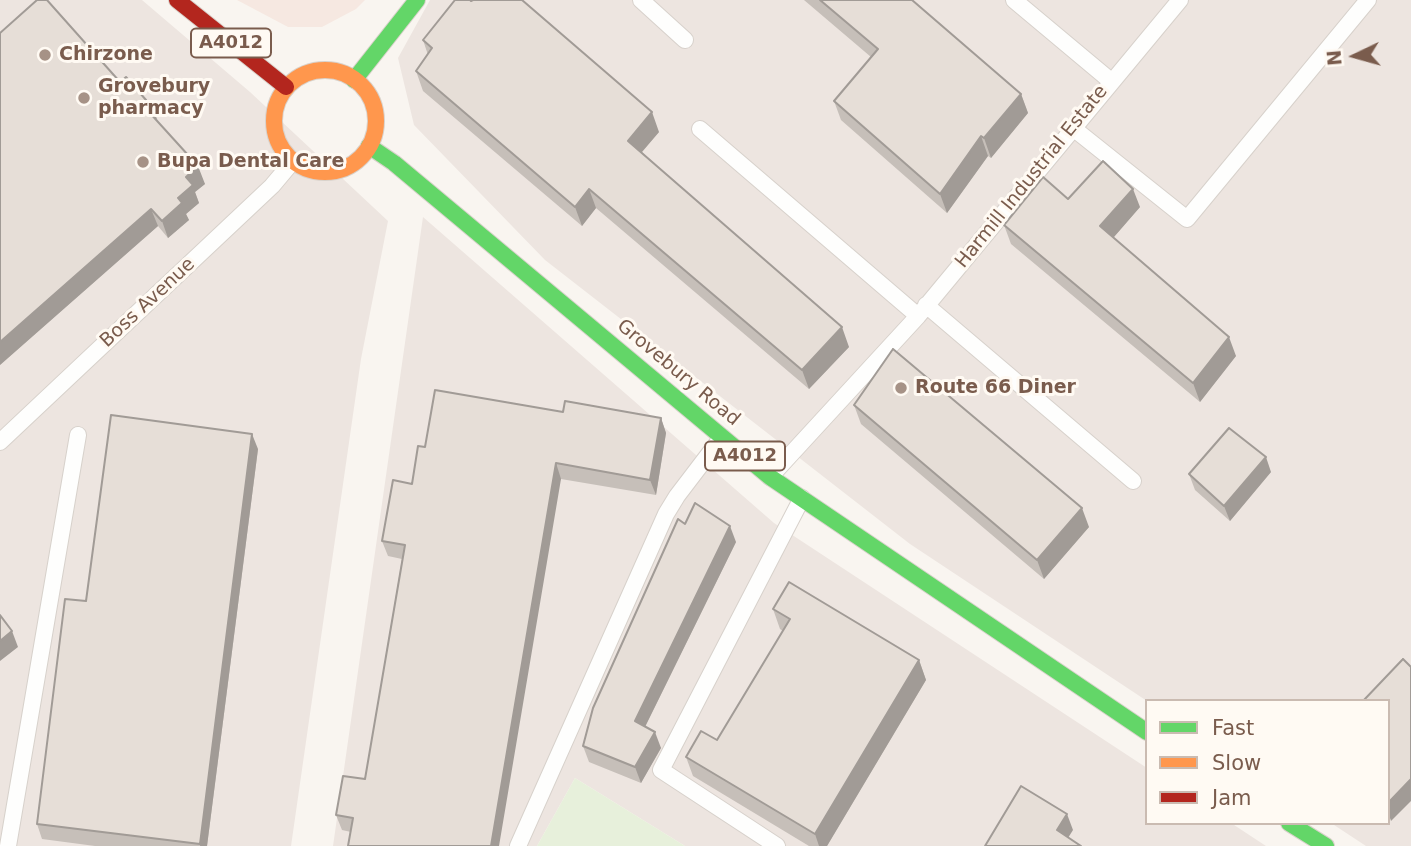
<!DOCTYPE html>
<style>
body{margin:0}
#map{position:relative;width:1411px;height:846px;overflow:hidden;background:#f9f5f0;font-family:"DejaVu Sans",sans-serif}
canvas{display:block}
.legend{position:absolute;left:1145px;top:699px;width:245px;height:126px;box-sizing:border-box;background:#fffaf3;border:2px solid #cabbb1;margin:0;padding:9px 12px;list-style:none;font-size:21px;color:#7a5c4d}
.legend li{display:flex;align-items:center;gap:14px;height:35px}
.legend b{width:35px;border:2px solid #cabbb1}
.north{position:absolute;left:1320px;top:21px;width:70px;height:70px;-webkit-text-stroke:5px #fffaf3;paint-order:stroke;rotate:265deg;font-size:19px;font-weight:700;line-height:28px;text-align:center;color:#7a5c4d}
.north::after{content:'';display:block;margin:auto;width:24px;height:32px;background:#7a5c4d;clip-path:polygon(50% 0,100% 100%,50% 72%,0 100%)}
</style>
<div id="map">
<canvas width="1411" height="846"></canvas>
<ul class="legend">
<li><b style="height:9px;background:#63d668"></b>Fast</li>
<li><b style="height:9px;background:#ff974d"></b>Slow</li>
<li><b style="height:9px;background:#b3261e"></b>Jam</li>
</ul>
<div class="north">N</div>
</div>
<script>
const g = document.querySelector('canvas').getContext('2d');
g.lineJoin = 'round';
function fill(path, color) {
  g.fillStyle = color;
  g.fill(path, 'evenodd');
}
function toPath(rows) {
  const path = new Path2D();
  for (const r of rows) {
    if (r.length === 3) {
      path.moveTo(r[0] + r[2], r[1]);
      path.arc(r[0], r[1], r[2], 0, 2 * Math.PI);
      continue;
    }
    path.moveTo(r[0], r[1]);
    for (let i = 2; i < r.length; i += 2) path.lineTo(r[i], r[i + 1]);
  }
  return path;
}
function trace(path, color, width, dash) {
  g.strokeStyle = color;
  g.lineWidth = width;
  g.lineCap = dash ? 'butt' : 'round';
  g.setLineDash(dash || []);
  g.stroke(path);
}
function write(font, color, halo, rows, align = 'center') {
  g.font = font + ' "DejaVu Sans",sans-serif';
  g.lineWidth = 6;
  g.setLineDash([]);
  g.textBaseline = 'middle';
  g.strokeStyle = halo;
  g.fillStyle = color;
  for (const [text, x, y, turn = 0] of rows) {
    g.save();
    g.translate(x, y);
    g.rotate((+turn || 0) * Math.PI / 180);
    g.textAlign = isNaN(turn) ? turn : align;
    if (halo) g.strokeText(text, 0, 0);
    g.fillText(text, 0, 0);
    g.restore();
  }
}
const commercial = toPath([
 [237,0,365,0,356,9,322,27,288,27]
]);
const industrial = toPath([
 [0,0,142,0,250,92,388,221,361,359,291,846,0,846],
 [430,0,1411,0,1411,846,1366,846,1331,823,1388,823,1388,701,1147,701,910,544,545,260,414,125,398,58],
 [423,217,774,523,1147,768,1147,823,1231,823,1266,846,685,846,575,778,537,846,333,846]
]);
const green = toPath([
 [575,778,685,846,537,846]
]);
const lane = toPath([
 [641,0,685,40],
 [1112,82,1180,0],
 [1073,128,1187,219,1368,0],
 [700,129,918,316],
 [926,305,1133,481],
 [0,442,272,186,293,161],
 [770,477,918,316,1112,82,1014,0],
 [8,846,78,435],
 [518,846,666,514,677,496,722,437],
 [777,846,661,770,802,498]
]);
const fast = toPath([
 [354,80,417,0],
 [369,146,394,163,770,477,1147,732],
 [1289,823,1326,846]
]);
const slow = toPath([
 [325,121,51]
]);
const jam = toPath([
 [177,0,286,87]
]);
const wall = toPath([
 [804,0,912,0,1021,94,1028,113,991,158,988,156,947,213,841,120,834,101,871,57],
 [423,40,659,132,642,152,849,347,809,389,596,208,582,226,423,91,416,71,428,55],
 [120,82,158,122,205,184,195,192,199,203,186,214,189,220,168,238,158,226,0,365],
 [1068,199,1140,207,1113,238,1236,356,1200,402,1011,244,1004,225],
 [854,405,1089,527,1044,579,861,424],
 [563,412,661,418,666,433,656,495,561,479,351,832,342,830,336,815,365,779,402,559,388,556,382,541,412,484,425,447],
 [258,449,207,846,95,846,42,839,37,824,86,601],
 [1271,472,1230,521,1195,490,1189,474],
 [685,524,736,542,645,727,661,748,641,783,589,762,583,746],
 [773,609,919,660,926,680,827,846,809,846,693,776,686,757,717,740,783,631,780,629]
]);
const shadedWall = toPath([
 [1021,94,1028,113,991,158,984,138],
 [153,108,159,125,149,112],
 [652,112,659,132,635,160,628,141],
 [981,136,988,156,947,213,940,194],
 [198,166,205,184,195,192,199,203,186,214,189,220,168,238,162,221,178,198,186,177],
 [589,189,596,208,582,226,575,207],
 [1133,189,1140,207,1107,245,1100,226],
 [151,209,158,226,0,365,0,342],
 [842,327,849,347,809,389,802,370],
 [1229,337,1236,356,1200,402,1193,383],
 [661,418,666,433,656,495,650,480],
 [252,434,258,449,207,846,200,846],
 [1266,457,1271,472,1230,521,1224,506],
 [556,463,561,479,499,846,491,846],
 [1082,508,1089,527,1044,579,1037,560],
 [730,526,736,542,640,737,635,721],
 [12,631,18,647,0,661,0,641],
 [919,660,926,680,827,846,819,846,815,834],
 [655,732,661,748,641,783,635,767],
 [1411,779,1411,801,1391,821,1388,812,1388,803],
 [1067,814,1073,830,1063,846,1057,830]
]);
const building = toPath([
 [37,0,47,0,120,82,126,77,153,108,149,112,198,166,186,177,193,185,178,198,182,203,162,221,151,209,0,342,0,33,37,0],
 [455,0,470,0,471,1,473,0,522,0,652,112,628,141,842,327,802,370,589,189,575,207,416,71,432,48,423,40,455,0],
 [820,0,912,0,1021,94,984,138,981,136,940,194,834,101,878,49,820,0],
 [1103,161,1133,189,1100,226,1229,337,1193,383,1004,225,1043,177,1068,199,1103,161],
 [893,349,1082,508,1037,560,854,405,893,349],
 [435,390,563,412,565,401,661,418,650,480,556,463,491,846,348,846,353,818,336,815,343,776,365,779,405,545,382,541,393,480,412,484,418,446,425,447,435,390],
 [111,415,252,434,200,844,37,824,65,599,86,601,111,415],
 [1229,428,1266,457,1224,506,1189,474,1229,428],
 [695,503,730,526,635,721,655,732,635,767,583,746,593,708,678,519,685,524,695,503],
 [789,582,919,660,815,834,686,757,701,731,717,740,790,619,773,609,789,582],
 [0,615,12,631,0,641,0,615],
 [1403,659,1411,667,1411,779,1388,803,1388,701,1363,701,1403,659],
 [1021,786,1067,814,1057,830,1081,846,985,846,1021,786]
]);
const markers = [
 [45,55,7,"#a69286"],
 [84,98,7,"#a69286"],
 [143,162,7,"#a69286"],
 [901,388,7,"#a69286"]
];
const shields = [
 [231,43,80],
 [745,456,80]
];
const shieldNames = [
 ["A4012",231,43],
 ["A4012",745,456]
];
const poiNames = [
 ["Chirzone",59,55],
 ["Grovebury",98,87],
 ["pharmacy",98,109],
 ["Bupa Dental Care",157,162],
 ["Route 66 Diner",915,388]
];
const streetNames = [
 ["Harmill Industrial Estate",1032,177,-51],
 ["Boss Avenue",148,303,-43],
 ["Grovebury Road",678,373,40]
];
fill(commercial, '#f6e8e1');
fill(industrial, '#ede5e0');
fill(green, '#e7f0db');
trace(lane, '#d7d1cb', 18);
trace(fast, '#d9d2cb', 18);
trace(slow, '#d9d2cb', 18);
trace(jam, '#d9d2cb', 18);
trace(lane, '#fefefd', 16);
trace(fast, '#63d668', 16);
trace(slow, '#ff974d', 16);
trace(jam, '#b3261e', 16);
fill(wall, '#c6bfb9');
fill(shadedWall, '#a19b96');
fill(building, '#e6ded7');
trace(building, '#a19b96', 2);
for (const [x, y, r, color] of markers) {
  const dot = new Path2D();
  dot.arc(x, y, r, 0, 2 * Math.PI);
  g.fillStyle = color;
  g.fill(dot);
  trace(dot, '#fffaf3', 2.5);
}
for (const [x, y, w] of shields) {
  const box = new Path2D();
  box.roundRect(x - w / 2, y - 14.5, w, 29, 5);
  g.fillStyle = '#fffaf3';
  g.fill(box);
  trace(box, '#7a5c4d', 2);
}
write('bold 18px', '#7a5c4d', null, shieldNames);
write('bold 19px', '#7a5c4d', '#fffaf3', poiNames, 'left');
write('19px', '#7a5c4d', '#fffaf3', streetNames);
</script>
